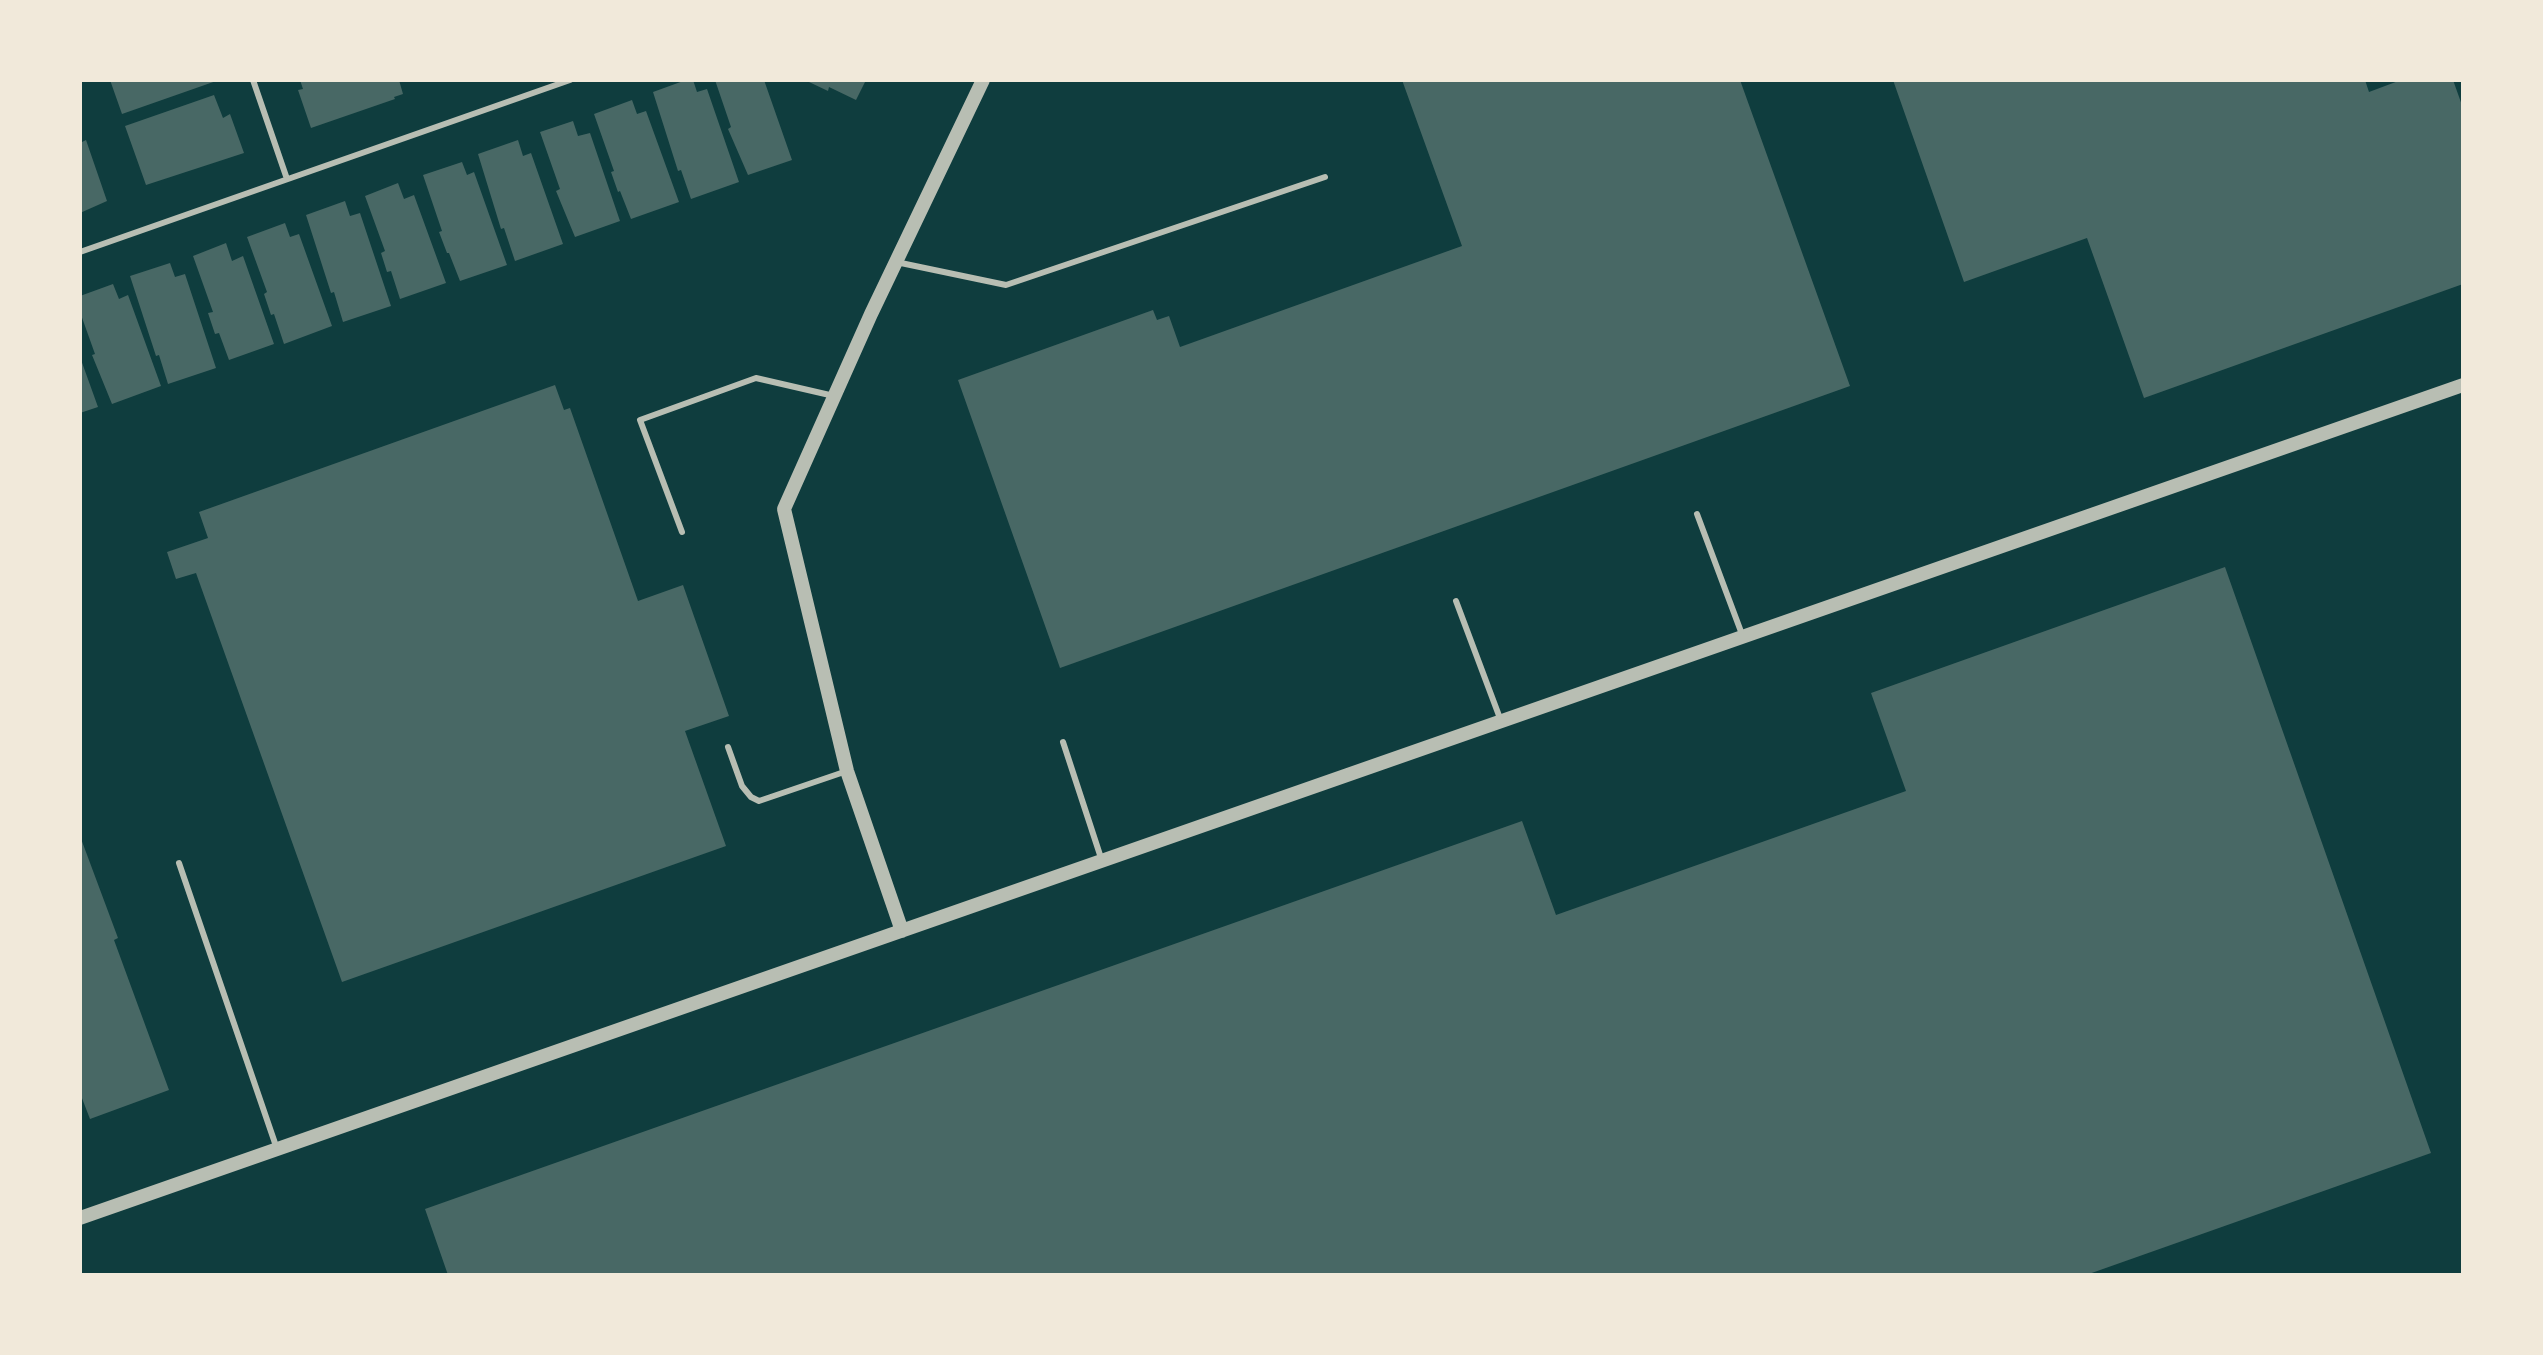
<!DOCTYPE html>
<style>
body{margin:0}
#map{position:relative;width:2543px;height:1355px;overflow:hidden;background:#0f3d3e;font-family:Ubuntu,sans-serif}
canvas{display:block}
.frame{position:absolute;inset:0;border:82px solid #f1e9da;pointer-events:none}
</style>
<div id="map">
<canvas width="2543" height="1355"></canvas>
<div class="frame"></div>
</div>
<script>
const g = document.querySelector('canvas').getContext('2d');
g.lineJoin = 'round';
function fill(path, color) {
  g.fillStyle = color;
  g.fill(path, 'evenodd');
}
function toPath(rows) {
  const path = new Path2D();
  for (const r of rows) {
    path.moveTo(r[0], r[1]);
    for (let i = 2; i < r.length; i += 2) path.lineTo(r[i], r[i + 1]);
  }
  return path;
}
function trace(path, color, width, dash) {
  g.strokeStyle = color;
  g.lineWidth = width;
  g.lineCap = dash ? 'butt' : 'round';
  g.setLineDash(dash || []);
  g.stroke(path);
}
const building = toPath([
 [110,80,219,80,122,114],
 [300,80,399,80,403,94,394,97,395,99,311,128,298,90,303,89],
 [686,80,693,80,697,92,707,89,739,182,691,199,681,170,678,171,653,92],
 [715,80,764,80,792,160,748,175,728,129,731,127],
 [810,80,866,80,856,100,829,87,828,91,809,82],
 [1402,80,1740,80,1850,386,1060,668,958,380,1153,310,1157,320,1169,316,1180,347,1462,246],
 [1893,80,2365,80,2369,92,2401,80,2453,80,2463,108,2463,284,2144,398,2087,238,1964,282],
 [214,95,223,118,230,114,244,153,146,185,125,126],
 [632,100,637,114,646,111,679,202,631,219,620,191,618,192,611,172,614,171,594,114],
 [573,121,578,136,590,133,620,221,575,237,556,191,560,189,540,132],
 [86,140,107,201,80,213,80,143],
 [518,140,523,156,531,153,563,244,515,261,504,228,501,229,478,154],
 [462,162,467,175,474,172,507,265,460,281,449,253,447,253,439,232,442,231,423,175],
 [398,183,404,199,414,195,446,283,400,299,391,271,387,272,381,253,385,251,365,196],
 [345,201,350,216,360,213,391,306,343,322,334,292,331,293,306,215],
 [285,223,290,237,299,234,332,326,284,344,274,314,271,315,264,294,267,292,247,237],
 [226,243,232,261,243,256,274,344,229,360,219,333,215,334,208,313,213,312,193,256],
 [170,263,175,277,185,274,216,368,168,384,159,355,156,356,130,276],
 [113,284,119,299,128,295,161,386,112,404,92,355,95,354,80,312,80,296],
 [80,357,98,407,80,413],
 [555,385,564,410,570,408,638,601,683,585,729,716,685,731,726,846,342,982,196,573,176,579,167,552,208,538,199,512],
 [2225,567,2431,1153,2086,1275,448,1275,425,1209,1522,821,1556,915,1906,791,1871,693],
 [80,836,118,938,114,940,169,1090,90,1119,80,1093]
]);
const service = toPath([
 [253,80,287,179],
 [80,252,570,80],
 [896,262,1006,285,1325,177],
 [1697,514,1743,637],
 [682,532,640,420,756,378,834,396],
 [1456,601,1501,721],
 [1063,742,1102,861],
 [728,747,742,786,751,797,759,801,847,771],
 [179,863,277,1149]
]);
const tertiary = toPath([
 [902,931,847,771,784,509,871,314,983,80],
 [80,1218,2463,385]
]);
fill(building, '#486865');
trace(service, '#b8beb3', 6);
trace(tertiary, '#b8beb3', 14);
</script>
